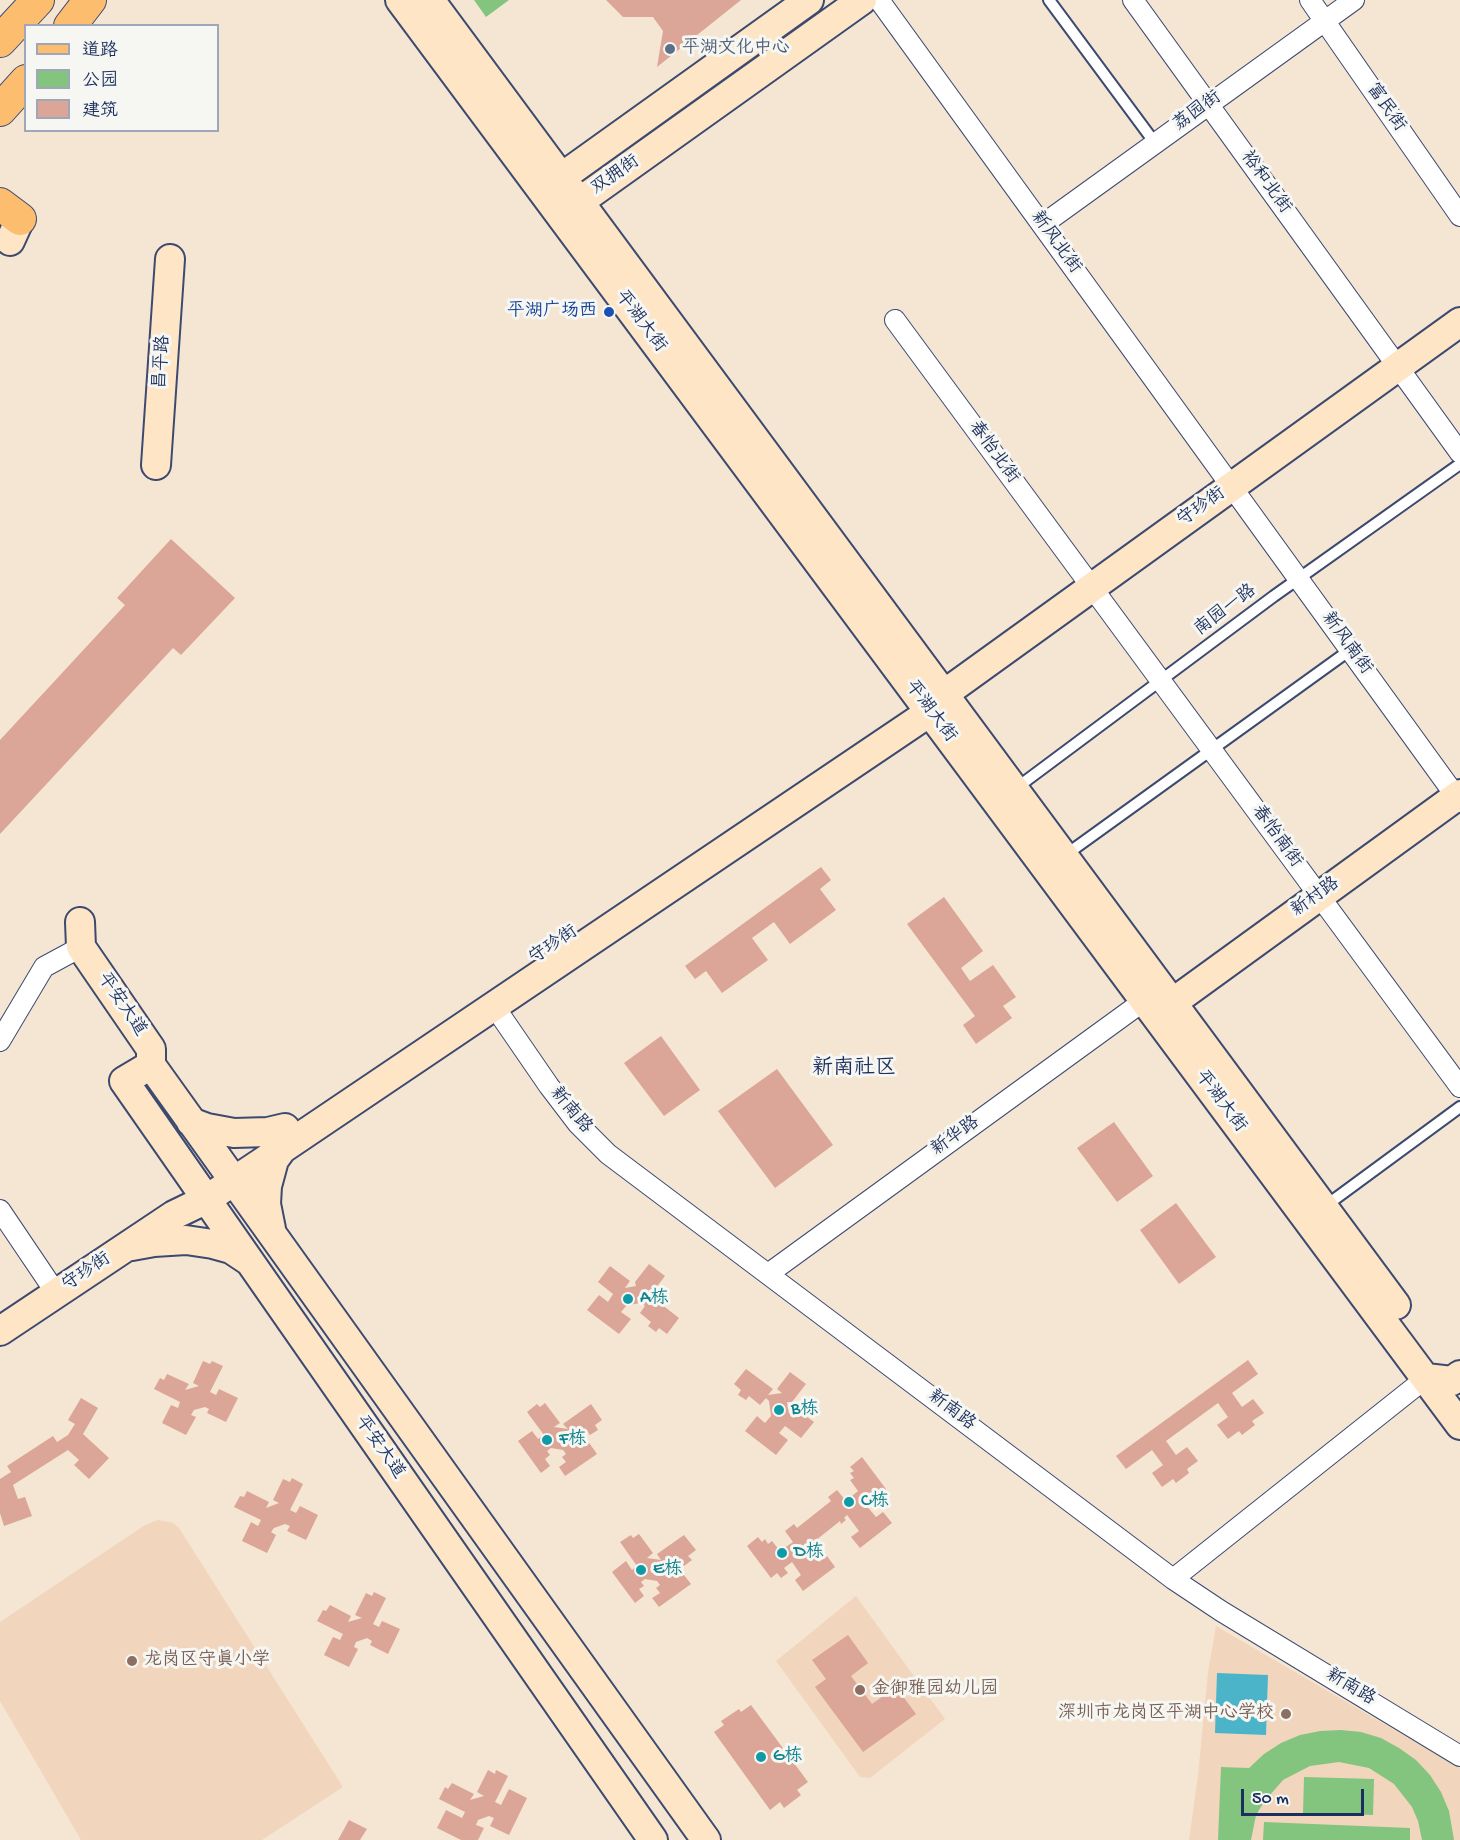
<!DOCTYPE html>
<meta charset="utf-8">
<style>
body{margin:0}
#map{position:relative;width:1460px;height:1840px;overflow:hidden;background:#f5e6d4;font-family:"Gochi Hand","LXGW WenKai TC",sans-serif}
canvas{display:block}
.legend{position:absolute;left:24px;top:24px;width:195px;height:108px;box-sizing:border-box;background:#f6f6f2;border:2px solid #9ea6b7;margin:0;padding:8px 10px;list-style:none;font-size:18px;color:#1b2f5e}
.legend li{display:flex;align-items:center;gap:12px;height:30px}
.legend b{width:30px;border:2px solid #9ea6b7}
.scale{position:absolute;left:1241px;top:1789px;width:123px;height:27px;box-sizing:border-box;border:3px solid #1b2f5e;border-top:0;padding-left:8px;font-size:18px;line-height:21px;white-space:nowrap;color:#1b2f5e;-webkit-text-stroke:4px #f6f6f2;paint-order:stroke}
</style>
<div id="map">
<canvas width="1460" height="1840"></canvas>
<ul class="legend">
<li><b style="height:8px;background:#fcbd6f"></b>道路</li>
<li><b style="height:16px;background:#83c57e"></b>公园</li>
<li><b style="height:16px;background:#dba597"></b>建筑</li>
</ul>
<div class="scale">50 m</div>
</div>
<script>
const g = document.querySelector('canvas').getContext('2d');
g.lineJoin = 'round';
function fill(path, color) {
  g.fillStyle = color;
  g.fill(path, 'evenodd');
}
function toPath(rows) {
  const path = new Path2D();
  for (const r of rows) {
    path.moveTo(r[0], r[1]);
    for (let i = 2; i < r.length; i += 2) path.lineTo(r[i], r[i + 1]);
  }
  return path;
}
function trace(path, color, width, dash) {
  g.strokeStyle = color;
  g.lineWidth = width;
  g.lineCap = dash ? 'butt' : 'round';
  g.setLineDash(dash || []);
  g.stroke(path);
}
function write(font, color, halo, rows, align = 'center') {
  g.font = font + ' "Gochi Hand","LXGW WenKai TC",sans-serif';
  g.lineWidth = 6;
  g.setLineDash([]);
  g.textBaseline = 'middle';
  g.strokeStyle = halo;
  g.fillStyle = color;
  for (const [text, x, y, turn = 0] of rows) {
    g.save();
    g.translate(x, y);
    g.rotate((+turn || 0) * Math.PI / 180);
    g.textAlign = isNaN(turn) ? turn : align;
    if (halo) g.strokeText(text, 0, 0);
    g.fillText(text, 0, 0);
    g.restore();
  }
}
const built = toPath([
 [158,1520,173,1523,179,1528,343,1787,262,1840,81,1840,0,1701,0,1622,145,1525],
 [856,1596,945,1719,870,1778,860,1777,776,1661],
 [1216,1626,1460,1768,1460,1840,1189,1840,1198,1775,1208,1672]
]);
const green = toPath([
 [474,0,509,0,486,17],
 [1341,1730,1361,1732,1381,1738,1399,1748,1416,1760,1430,1775,1441,1792,1449,1811,1454,1840,1422,1840,1418,1821,1412,1807,1394,1784,1369,1768,1339,1762,1310,1766,1283,1780,1264,1802,1256,1815,1251,1840,1218,1840,1221,1767,1249,1768,1264,1754,1281,1743,1300,1735,1320,1731],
 [1304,1777,1374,1779,1373,1815,1303,1813],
 [1264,1822,1410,1828,1410,1840,1263,1840]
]);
const water = toPath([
 [1217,1673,1268,1675,1266,1735,1215,1733]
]);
const building = toPath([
 [606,0,741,0,657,67,663,31,653,17,623,17],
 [171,539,235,598,181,655,173,648,0,834,0,740,125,605,117,598],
 [821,867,831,880,820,889,836,910,790,944,774,922,752,938,768,960,722,993,706,971,695,979,685,966],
 [944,897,983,951,961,968,970,981,993,965,1016,997,1003,1006,1012,1018,976,1044,963,1025,975,1016,907,924],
 [661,1036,700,1090,664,1116,624,1063],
 [777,1069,833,1145,775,1188,718,1111],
 [1114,1122,1153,1176,1117,1202,1077,1148],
 [1176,1203,1216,1257,1179,1284,1140,1230],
 [649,1264,665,1276,652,1293,646,1289,648,1303,652,1297,679,1318,667,1334,659,1328,656,1332,648,1326,651,1322,640,1313,645,1306,642,1303,627,1305,621,1312,631,1319,619,1334,587,1310,599,1295,608,1302,613,1294,598,1282,610,1266,630,1281,625,1288,636,1286,635,1282],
 [1248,1360,1258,1374,1232,1393,1242,1407,1253,1399,1264,1413,1252,1421,1255,1425,1242,1435,1239,1431,1228,1439,1217,1425,1228,1417,1218,1403,1166,1441,1176,1455,1187,1447,1198,1461,1187,1469,1189,1473,1176,1483,1173,1479,1162,1487,1152,1473,1163,1465,1152,1450,1126,1469,1116,1456],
 [203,1361,210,1364,212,1361,223,1366,210,1392,216,1395,219,1389,238,1398,226,1422,207,1413,209,1409,205,1407,194,1410,191,1415,196,1417,186,1435,162,1423,171,1405,178,1408,180,1402,154,1389,160,1378,164,1380,167,1374,189,1384,185,1390,199,1386,193,1383],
 [746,1369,773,1389,768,1395,782,1393,777,1389,790,1372,806,1384,792,1402,787,1402,789,1414,794,1407,814,1422,801,1438,785,1426,779,1433,788,1440,776,1455,745,1431,757,1416,765,1423,771,1416,769,1401,766,1398,760,1405,749,1396,746,1400,738,1395,741,1390,734,1384],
 [81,1398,98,1408,83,1434,109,1458,89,1479,74,1465,79,1460,68,1450,13,1485,18,1499,25,1497,32,1516,4,1526,0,1513,0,1479,11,1472,7,1466,53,1436,57,1442,68,1435,75,1424,68,1420],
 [545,1403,560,1423,554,1427,568,1429,563,1424,591,1404,602,1420,595,1425,598,1430,590,1435,587,1431,575,1440,579,1445,587,1440,597,1454,565,1476,559,1467,566,1462,562,1457,566,1454,563,1450,551,1448,547,1451,550,1455,545,1459,550,1466,541,1473,518,1441,532,1431,538,1439,544,1435,527,1412,537,1404,540,1407],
 [862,1457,886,1489,881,1494,884,1499,878,1504,874,1499,866,1505,876,1517,883,1512,892,1523,860,1548,851,1537,859,1531,847,1515,844,1518,846,1520,841,1524,840,1521,815,1541,816,1543,812,1546,810,1544,807,1547,819,1562,827,1556,835,1567,803,1591,795,1580,801,1575,792,1562,784,1568,788,1573,781,1578,777,1573,771,1578,747,1546,758,1537,762,1542,765,1539,768,1544,772,1541,780,1551,793,1542,785,1531,794,1524,797,1528,831,1501,828,1497,837,1490,846,1501,858,1491,850,1480,854,1478,850,1473,854,1471,850,1467],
 [292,1478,303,1484,290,1510,296,1513,300,1506,318,1515,306,1540,287,1531,290,1526,285,1524,274,1528,271,1532,276,1535,267,1553,242,1541,251,1522,258,1526,261,1520,234,1507,240,1496,244,1497,247,1491,269,1502,266,1508,279,1503,273,1500,283,1479,290,1482],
 [639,1534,653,1553,647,1558,661,1560,657,1554,684,1535,696,1550,688,1556,692,1560,684,1566,681,1562,668,1571,672,1576,680,1570,691,1584,659,1607,652,1598,660,1593,656,1588,660,1585,657,1581,645,1579,641,1582,644,1586,639,1589,644,1596,635,1603,612,1572,626,1561,632,1570,637,1566,620,1542,631,1535,633,1538],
 [374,1592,386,1598,373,1624,379,1627,382,1621,400,1629,388,1654,370,1645,372,1641,367,1638,356,1642,354,1647,358,1649,349,1667,324,1655,333,1637,340,1640,343,1634,317,1621,323,1610,326,1611,330,1605,351,1616,348,1622,362,1618,355,1615,366,1593,372,1596],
 [848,1635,868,1663,851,1676,872,1704,896,1687,916,1714,863,1752,815,1687,826,1679,812,1660],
 [751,1705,808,1782,797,1790,801,1795,784,1808,780,1802,770,1810,714,1732,724,1725,721,1721,739,1709,741,1712],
 [488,1770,495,1774,496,1770,508,1776,495,1802,501,1805,509,1789,527,1798,509,1835,490,1826,494,1818,489,1816,478,1820,476,1825,484,1828,478,1840,461,1840,437,1828,446,1810,462,1818,465,1812,439,1799,445,1787,448,1789,452,1783,474,1794,470,1800,484,1796,477,1792],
 [349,1820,367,1829,360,1840,338,1840]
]);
const lane = toPath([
 [1049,0,1155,143],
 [1015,789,1274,596,1460,464],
 [1064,856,1350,650],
 [1324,1207,1460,1107]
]);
const street = toPath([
 [879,0,1460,802],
 [1133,0,1460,453],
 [1310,0,1460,216],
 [1042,225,1354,0],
 [895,320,1460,1087],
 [494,1006,549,1086,578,1124,608,1154,1173,1579,1221,1611,1460,1756],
 [0,1041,44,967,81,947],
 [0,1210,56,1293],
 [768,1274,1145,1000],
 [1173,1579,1426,1378]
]);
const secondary = toPath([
 [400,0,1460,1425],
 [430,0,1396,1305],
 [548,187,809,0],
 [562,197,579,202,862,0],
 [10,241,20,219],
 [156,465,170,259],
 [80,922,81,947,151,1049,151,1065,706,1840],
 [1172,1003,1460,794],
 [151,1065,124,1081,653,1840],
 [191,1122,207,1128,234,1133,268,1132,285,1128],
 [271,1229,266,1204,267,1186,274,1160,282,1149],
 [132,1246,154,1242,186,1240,213,1244,231,1249,249,1261],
 [0,1331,174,1215,207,1199,282,1149,930,712,944,694,1460,322],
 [1426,1378,1452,1381,1460,1375]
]);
const primary = toPath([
 [70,26,90,0],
 [0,41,38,0],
 [0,110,26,81],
 [0,204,20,219]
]);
const markers = [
 [670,49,6,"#5c6f8a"],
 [609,312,6,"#1a4fb4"],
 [628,1299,6,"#0f9aa8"],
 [779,1410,6,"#0f9aa8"],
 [547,1440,6,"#0f9aa8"],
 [849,1502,6,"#0f9aa8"],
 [782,1553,6,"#0f9aa8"],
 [641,1570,6,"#0f9aa8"],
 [132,1661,6,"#8d6e63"],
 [860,1690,6,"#8d6e63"],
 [1286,1714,6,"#8d6e63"],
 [761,1757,6,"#0f9aa8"]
];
const serviceNames = [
 ["平湖文化中心",682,49]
];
const streetNames = [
 ["富民街",1385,108,55],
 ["荔园街",1198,112,-36],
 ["双拥街",616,176,-35],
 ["裕和北街",1265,183,54],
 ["新风北街",1055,243,54],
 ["平湖大街",640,322,53],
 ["昌平路",163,362,-86],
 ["春怡北街",993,453,54],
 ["守珍街",1202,508,-36],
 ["南园一路",1226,611,-37],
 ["新风南街",1346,644,54],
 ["平湖大街",930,712,53],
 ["春怡南街",1276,837,54],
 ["新村路",1316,898,-36],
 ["守珍街",554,946,-34],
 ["平安大道",121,1005,56],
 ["平湖大街",1220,1102,53],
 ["新南路",570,1111,50],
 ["新华路",956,1137,-36],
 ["守珍街",87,1273,-34],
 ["新南路",951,1411,37],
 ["平安大道",379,1448,55],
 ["新南路",1350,1688,31]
];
const transitNames = [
 ["平湖广场西",597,312]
];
const cultureNames = [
 ["A栋",640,1299],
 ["B栋",791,1410],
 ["F栋",559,1440],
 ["C栋",861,1502],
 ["D栋",794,1553],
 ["E栋",653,1570],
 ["G栋",773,1757]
];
const educationNames = [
 ["龙岗区守真小学",144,1661],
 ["金御雅园幼儿园",872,1690],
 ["深圳市龙岗区平湖中心学校",1274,1714,"right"]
];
const quarterNames = [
 ["新南社区",854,1070]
];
fill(built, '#f2d5bd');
fill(green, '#83c57e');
fill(water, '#4bb4c8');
fill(building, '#dba597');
trace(lane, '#3c4a70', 14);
trace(street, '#3c4a70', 22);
trace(secondary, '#3c4a70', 32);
trace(primary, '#3c4a70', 34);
trace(lane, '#fff', 10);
trace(street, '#fff', 20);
trace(secondary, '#fee5c5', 28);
trace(primary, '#fcbd6f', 32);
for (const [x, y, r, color] of markers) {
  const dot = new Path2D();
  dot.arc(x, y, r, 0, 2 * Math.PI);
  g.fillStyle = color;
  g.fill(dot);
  trace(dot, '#f6f6f2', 2);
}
write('18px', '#4e5e75', '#f6f6f2', serviceNames, 'left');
write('18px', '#1b2f5e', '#f6f6f2', streetNames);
write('18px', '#164399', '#f6f6f2', transitNames, 'right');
write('18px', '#0d838f', '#f6f6f2', cultureNames, 'left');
write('18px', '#785e54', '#f6f6f2', educationNames, 'left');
write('21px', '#1b2f5e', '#f6f6f2', quarterNames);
</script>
